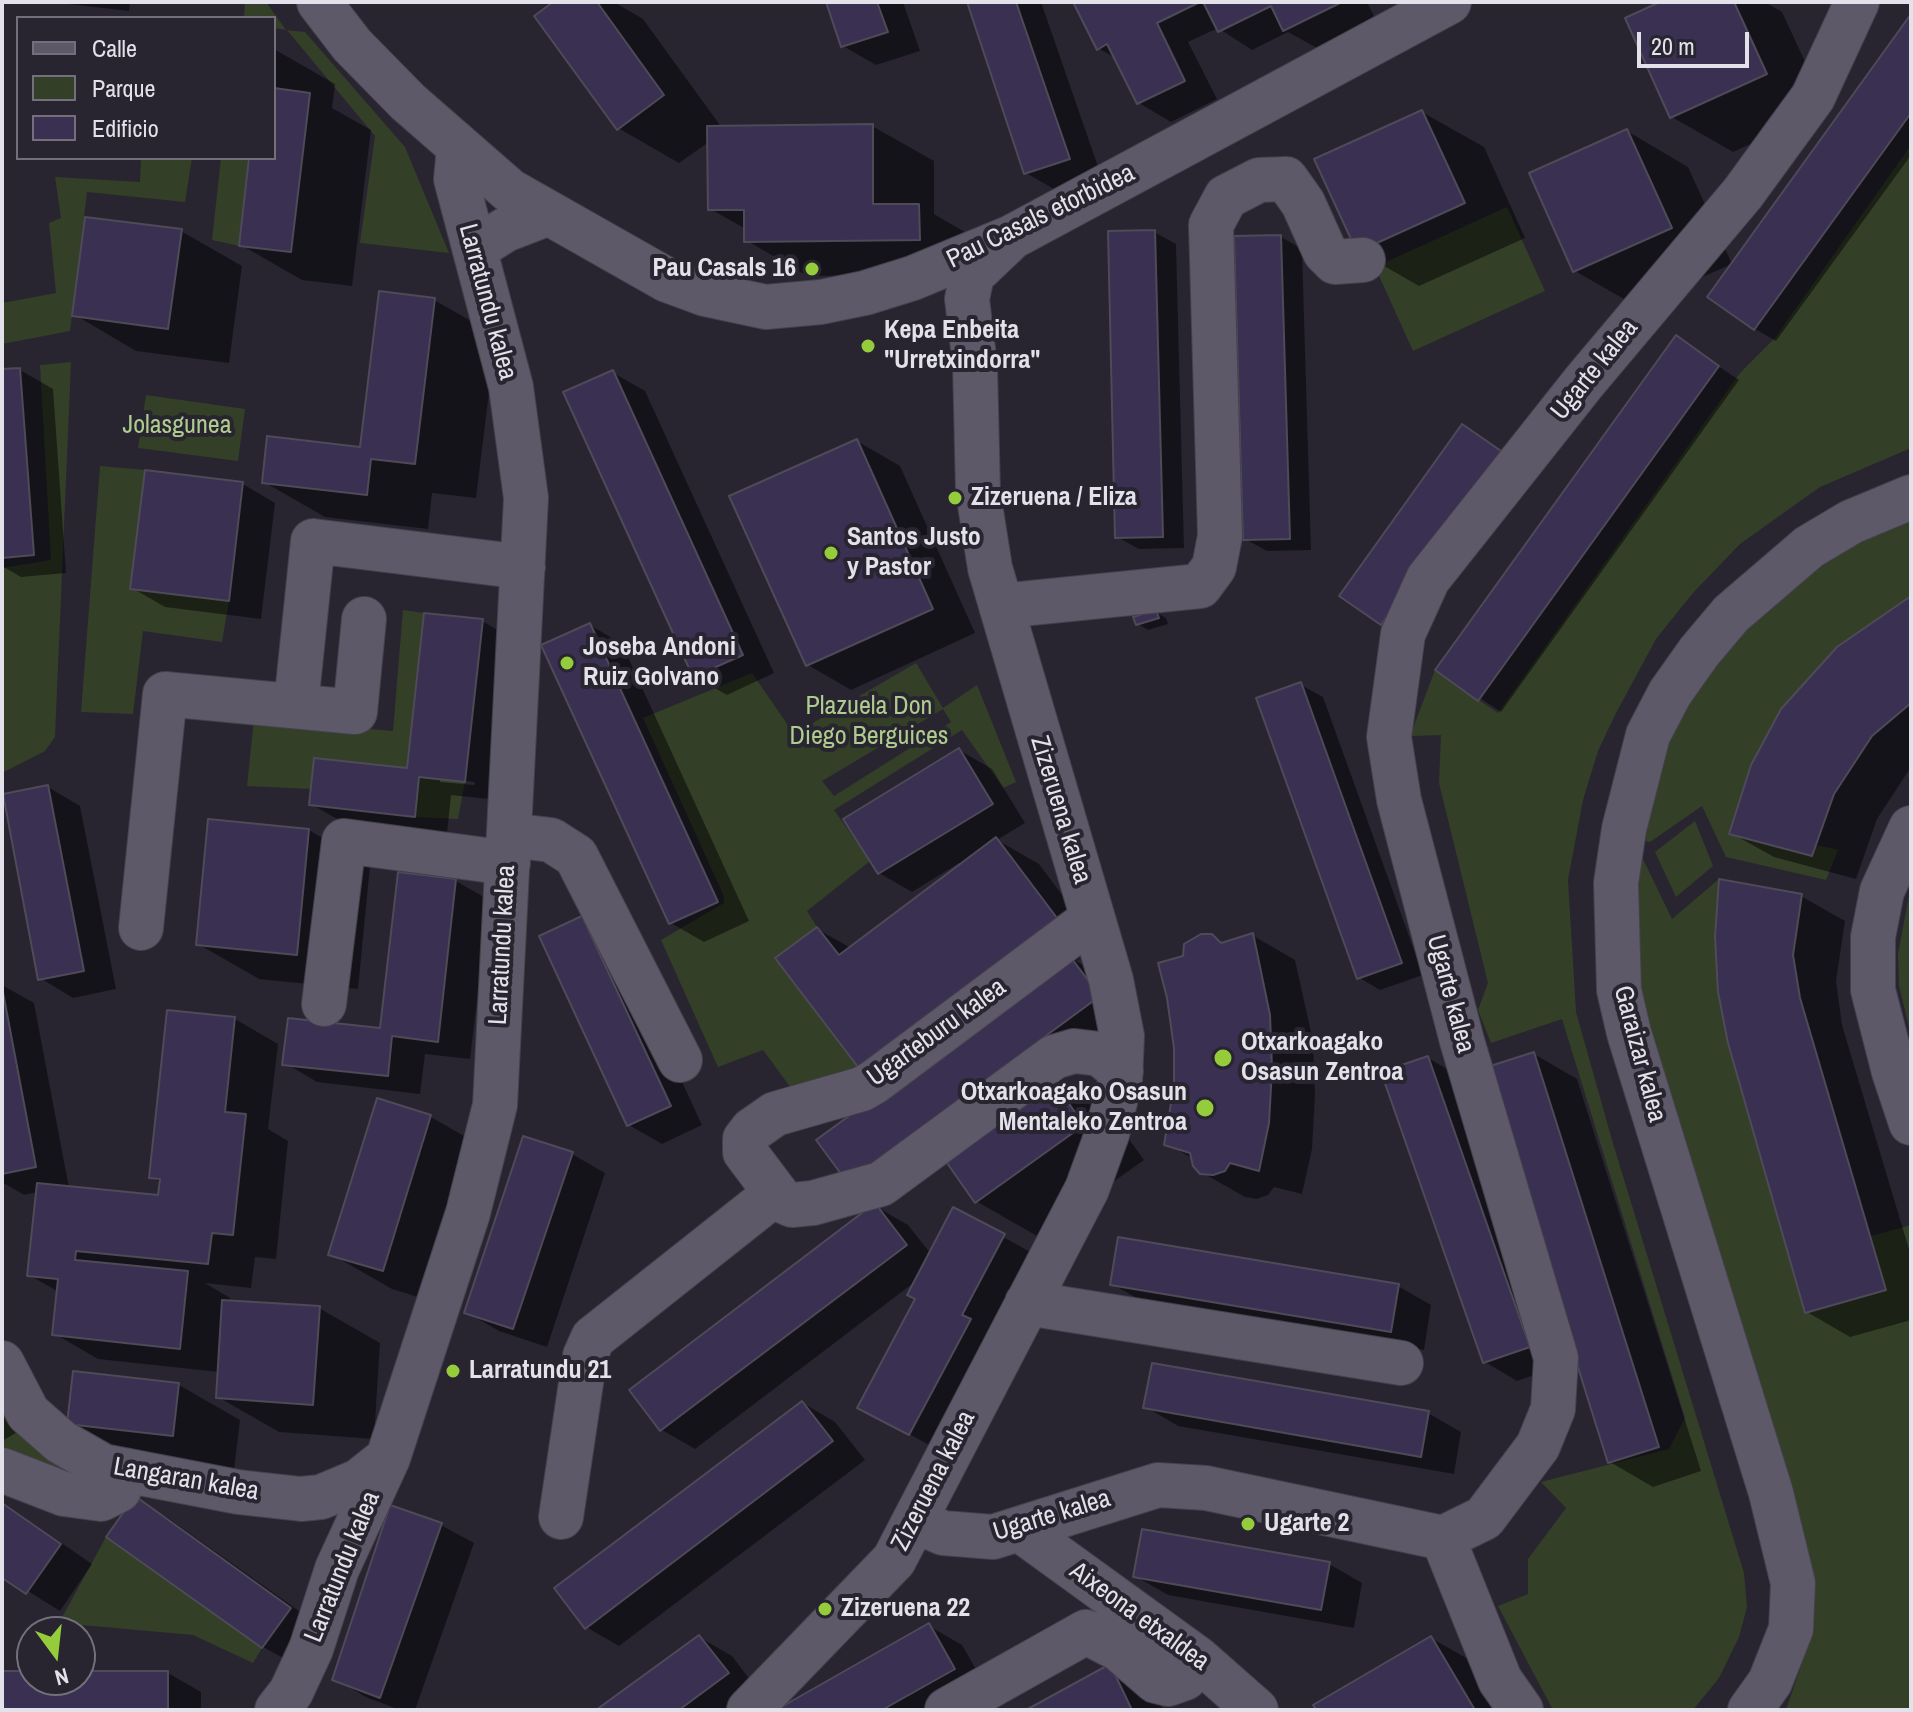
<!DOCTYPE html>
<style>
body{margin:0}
#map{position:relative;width:1913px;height:1712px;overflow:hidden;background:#282531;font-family:"Archivo Narrow",sans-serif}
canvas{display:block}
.frame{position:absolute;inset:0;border:4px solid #e3e1e9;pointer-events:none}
.legend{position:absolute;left:16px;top:16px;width:260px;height:144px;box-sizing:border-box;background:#282531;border:2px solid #73707b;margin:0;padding:10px 14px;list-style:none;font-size:24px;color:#e3e1e9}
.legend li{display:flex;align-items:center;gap:16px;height:40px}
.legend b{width:40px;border:2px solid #73707b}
.north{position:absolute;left:16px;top:1616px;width:80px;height:80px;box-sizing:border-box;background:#282531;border:2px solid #73707b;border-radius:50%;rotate:165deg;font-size:22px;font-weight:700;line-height:32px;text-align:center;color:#e3e1e9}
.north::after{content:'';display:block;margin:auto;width:28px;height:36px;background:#95cc3b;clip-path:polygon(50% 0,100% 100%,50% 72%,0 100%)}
.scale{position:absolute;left:1637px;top:32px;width:112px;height:36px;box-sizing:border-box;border:4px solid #e3e1e9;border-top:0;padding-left:10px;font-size:24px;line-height:28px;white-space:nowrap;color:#e3e1e9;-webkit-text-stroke:6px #282531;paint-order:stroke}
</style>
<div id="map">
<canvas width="1913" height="1712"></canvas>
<div class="frame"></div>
<ul class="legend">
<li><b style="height:10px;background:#5d5968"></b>Calle</li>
<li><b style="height:22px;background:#343f27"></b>Parque</li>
<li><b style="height:22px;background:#3a3052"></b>Edificio</li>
</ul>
<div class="north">N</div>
<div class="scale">20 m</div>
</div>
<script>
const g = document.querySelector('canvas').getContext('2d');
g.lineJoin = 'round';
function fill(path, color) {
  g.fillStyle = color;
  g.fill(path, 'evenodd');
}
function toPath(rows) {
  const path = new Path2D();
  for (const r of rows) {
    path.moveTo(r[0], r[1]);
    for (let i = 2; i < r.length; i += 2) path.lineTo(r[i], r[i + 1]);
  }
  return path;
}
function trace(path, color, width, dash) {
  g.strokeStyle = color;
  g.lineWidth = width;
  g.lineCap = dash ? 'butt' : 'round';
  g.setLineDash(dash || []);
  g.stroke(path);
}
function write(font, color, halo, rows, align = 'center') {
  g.font = font + ' "Archivo Narrow",sans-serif';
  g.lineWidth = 8;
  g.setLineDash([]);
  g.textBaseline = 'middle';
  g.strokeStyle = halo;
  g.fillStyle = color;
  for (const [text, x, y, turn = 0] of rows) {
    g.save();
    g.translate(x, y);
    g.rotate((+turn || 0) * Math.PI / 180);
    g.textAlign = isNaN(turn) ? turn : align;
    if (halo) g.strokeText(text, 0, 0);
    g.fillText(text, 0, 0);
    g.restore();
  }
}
const green = toPath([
 [245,2,266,2,286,30,305,32,405,147,449,253,360,243,375,136,287,30,274,28,274,18,244,18],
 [1911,145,1911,448,1820,487,1740,544,1692,594,1656,639,1615,715,1598,751,1583,800,1568,880,1576,1012,1612,1140,1744,1573,1747,1607,1739,1637,1719,1678,1693,1710,1553,1710,1498,1606,1528,1594,1528,1559,1566,1508,1541,1482,1669,1449,1685,1418,1562,1019,1491,1043,1478,1010,1488,983,1439,783,1441,735,1410,736,1435,670,1498,713,1740,373,1775,338],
 [141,158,192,158,185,202,87,192,70,331,2,344,2,303,56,293,49,223,61,218,55,177,140,182],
 [221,158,249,158,239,246,212,240],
 [1507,207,1545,291,1413,351,1375,267],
 [71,362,55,737,45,751,2,773,2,568,51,560,40,365],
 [146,395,245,409,238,461,138,448],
 [100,466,145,470,130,589,229,601,222,642,143,631,133,714,81,712],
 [1911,512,1911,596,1837,647,1781,709,1751,765,1729,833,1812,856,1816,845,1838,850,1826,880,1726,857,1702,806,1650,842,1639,840,1649,780,1683,698,1785,583],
 [403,610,424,613,407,768,315,758,311,789,247,786,254,719,393,731],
 [916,663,943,708,977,685,1016,782,1003,788,962,730,834,810,870,861,807,911,817,927,776,958,858,1067,791,1088,763,1050,718,1067,661,940,724,903,723,894,643,718,752,673,794,734],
 [943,709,951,722,834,796,822,781],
 [419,777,465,782,458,819,415,817],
 [1695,821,1713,866,1676,897,1655,852],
 [1632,856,1643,859,1672,919,1719,879,1715,937,1718,992,1728,1043,1805,1313,1886,1290,1871,1236,1911,1225,1911,1710,1786,1710,1805,1654,1810,1614,1626,994],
 [1911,885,1911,1035,1899,986,1898,954],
 [2,1414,95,1489,2,1453],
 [106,1537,262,1648,253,1663,193,1635,59,1623]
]);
const shadow = toPath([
 [51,2,130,2,129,11],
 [557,2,614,2,643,19,722,128,872,126,934,161,934,214,980,241,980,274,807,276,746,240,746,229,710,209,709,142,679,163,618,128],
 [829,2,903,2,920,51,876,65,843,46],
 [969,2,1041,2,1102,178,1059,192,1026,173],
 [1075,2,1367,2,1376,20,1317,48,1288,32,1252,50,1218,28,1188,42,1217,99,1171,122,1139,103,1117,59,1098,48],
 [1665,2,1765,2,1782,12,1827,109,1733,152,1672,117],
 [1911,18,1911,155,1776,341,1755,329],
 [274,49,335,84,332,108,371,130,352,286,302,280,241,245,251,158,274,158],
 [1422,112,1484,147,1525,238,1419,286,1358,251],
 [1627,131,1688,167,1732,264,1636,306,1575,271],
 [181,231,242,266,229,363,136,351,75,315],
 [1154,232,1176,244,1184,548,1139,549,1117,537],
 [1281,237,1302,249,1311,550,1267,551,1245,539],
 [434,300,496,335,476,498,432,493,428,529,325,517,264,482,362,449],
 [1676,338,1739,380,1501,712,1438,670],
 [20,370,53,389,66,573,21,577,2,566,2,371],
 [612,372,645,391,774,673,727,695,694,676],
 [857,441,900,466,975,633,851,690,808,665],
 [243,484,275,503,261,619,165,607,132,588],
 [1911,598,1911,767,1877,819,1856,879,1774,857,1731,833],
 [1156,612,1166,618,1168,624,1148,630,1138,624],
 [482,621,515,640,497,800,451,795,447,834,344,823,311,804,408,770],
 [440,778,475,782,474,785,440,782],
 [590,625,622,644,749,921,704,942,671,923],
 [1301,685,1323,697,1423,975,1380,990,1358,977],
 [959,750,992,769,1025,823,997,840,1039,864,1099,944,1076,961,1102,976,1131,1016,1048,1077,1110,1113,1144,1160,1037,1236,976,1201,894,1086,817,929,851,948,961,866,959,863,912,892,879,873],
 [48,787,80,806,116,989,73,998,40,978],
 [309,830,370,866,358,989,259,979,198,944],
 [456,881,489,900,470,1059,425,1054,420,1094,317,1082,285,1063,382,1030],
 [1801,896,1845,921,1836,981,1842,1025,1911,1256,1911,1320,1850,1337,1807,1312,1730,1043],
 [582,918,615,937,702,1125,662,1144,629,1125],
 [1252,935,1295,960,1313,1041,1315,1095,1312,1149,1302,1194,1274,1187,1268,1195,1257,1199,1245,1197,1201,1172,1194,1159,1167,1144,1176,1086,1185,957,1211,936,1224,944],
 [2,985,34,1003,69,1188,160,1197,162,1183,151,1177,235,1019,278,1044,268,1129,288,1141,276,1259,255,1257,251,1288,205,1283,230,1298,230,1302,319,1308,380,1343,374,1439,279,1432,218,1397,219,1372,98,1359,55,1334,59,1292,29,1275,38,1192,24,1195,2,1182],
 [1534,1054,1577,1079,1701,1471,1653,1487,1610,1462],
 [1428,1058,1461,1077,1562,1365,1517,1381,1485,1362],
 [378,1101,431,1117,492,1152,444,1305,392,1289,331,1254],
 [572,1154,605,1173,547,1347,499,1331,466,1312],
 [875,1206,908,1225,931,1254,954,1210,1047,1261,953,1458,860,1407,917,1299,916,1281,695,1449,662,1430],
 [1112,1284,1398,1286,1431,1305,1424,1350,1145,1303],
 [179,1385,240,1420,234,1470,131,1459,69,1423],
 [2,1388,26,1427,2,1441],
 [803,1403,835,1422,865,1460,619,1646,586,1627],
 [1146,1407,1428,1413,1461,1432,1454,1474,1178,1426],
 [136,1499,168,1518,323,1628,296,1665,263,1647,109,1536],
 [2,1502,92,1564,60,1611,2,1575],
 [441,1525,474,1543,415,1710,400,1710,368,1698,335,1679],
 [1329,1564,1362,1583,1354,1628,1168,1595,1135,1576],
 [929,1626,962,1645,987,1688,947,1710,780,1710],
 [699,1637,732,1656,760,1693,737,1710,600,1710],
 [1431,1638,1475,1663,1502,1710,1318,1710],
 [1110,1666,1153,1691,1163,1710,1030,1710],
 [2,1673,32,1673,32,1680,80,1680,80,1673,168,1673,201,1692,201,1710,2,1710]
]);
const building = toPath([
 [553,2,597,2,664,95,617,130,534,16,553,2],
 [826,2,877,2,888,32,841,47,826,2],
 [967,2,1016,2,1070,159,1024,174,967,2],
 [1073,2,1200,2,1157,23,1185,81,1137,104,1107,44,1097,50,1073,2],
 [1203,2,1342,2,1283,31,1271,6,1218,32,1203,2],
 [1660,2,1734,2,1767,74,1670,118,1625,18,1660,2],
 [1911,14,1911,113,1754,330,1707,297,1911,14],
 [274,88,310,93,291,252,239,246,249,158,274,158,274,88],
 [1422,110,1465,203,1357,252,1314,159,1422,110],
 [873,124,873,204,919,204,920,240,744,242,744,210,708,210,707,126,873,124],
 [1627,129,1672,228,1573,272,1529,173,1627,129],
 [85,217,182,229,168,329,72,316,85,217],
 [1155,230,1163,537,1115,538,1108,231,1155,230],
 [1281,235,1290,539,1243,540,1234,236,1281,235],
 [379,291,435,298,415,464,371,459,367,495,262,483,267,436,360,447,379,291],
 [1676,335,1719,366,1478,701,1435,670,1676,335],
 [20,368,34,555,2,558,2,369,20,368],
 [613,370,743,655,693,677,563,392,613,370],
 [1462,424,1504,453,1381,625,1339,596,1462,424],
 [857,439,933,609,806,666,729,496,857,439],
 [145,470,243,482,229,601,130,589,145,470],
 [1911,596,1911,703,1872,736,1834,794,1812,856,1729,834,1751,765,1781,709,1837,647,1911,596],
 [1156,610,1159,618,1136,625,1133,617,1156,610],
 [424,613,483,619,465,782,419,777,415,817,309,805,314,758,407,768,424,613],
 [590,623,718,902,669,924,541,645,590,623],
 [1301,682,1402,963,1357,979,1256,698,1301,682],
 [959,748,993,804,878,874,843,819,959,748],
 [48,785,84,971,38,980,3,794,48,785],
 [208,819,309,829,297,955,196,945,208,819],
 [996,837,1057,918,858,1067,775,958,817,927,839,955,996,837],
 [398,872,456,879,438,1042,392,1036,388,1076,282,1065,288,1018,380,1028,398,872],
 [1719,879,1802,894,1793,955,1800,998,1886,1290,1805,1313,1728,1043,1718,992,1715,937,1719,879],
 [582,916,671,1106,627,1126,539,936,582,916],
 [1253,933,1270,1015,1272,1069,1269,1123,1259,1171,1230,1163,1225,1171,1213,1175,1200,1174,1193,1166,1190,1153,1164,1145,1174,1086,1174,1048,1167,998,1158,963,1183,956,1184,944,1201,934,1212,934,1221,943,1253,933],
 [1069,955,1100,996,847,1182,816,1140,1069,955],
 [2,987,36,1167,2,1174,2,987],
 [167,1010,235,1017,225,1112,246,1114,233,1235,212,1233,208,1264,76,1251,75,1260,188,1271,180,1349,52,1335,58,1279,27,1276,37,1183,158,1195,160,1179,149,1178,167,1010],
 [1534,1052,1659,1447,1608,1463,1484,1068,1534,1052],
 [1428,1056,1530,1347,1483,1363,1381,1072,1428,1056],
 [1049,1075,1084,1125,975,1203,940,1153,1049,1075],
 [377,1098,431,1115,383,1271,328,1255,377,1098],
 [523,1136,573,1152,513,1329,464,1313,523,1136],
 [875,1203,907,1245,660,1431,629,1390,875,1203],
 [953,1207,1005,1234,962,1315,971,1319,909,1435,857,1408,915,1299,907,1295,953,1207],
 [1118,1237,1399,1284,1391,1332,1110,1285,1118,1237],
 [222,1300,320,1306,313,1405,216,1398,222,1300],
 [1152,1363,1429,1411,1421,1457,1143,1408,1152,1363],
 [73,1371,179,1383,173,1436,67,1424,73,1371],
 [802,1401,833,1441,585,1629,554,1588,802,1401],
 [135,1496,291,1608,262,1648,106,1537,135,1496],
 [2,1503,61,1544,26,1594,2,1578,2,1503],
 [390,1505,442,1523,380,1698,332,1680,390,1505],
 [1142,1529,1330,1562,1321,1610,1133,1577,1142,1529],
 [929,1623,955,1669,882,1710,776,1710,929,1623],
 [699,1635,729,1673,679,1710,596,1710,699,1635],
 [1431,1636,1475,1710,1316,1710,1313,1705,1431,1636],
 [1110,1664,1132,1710,1026,1710,1110,1664],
 [2,1671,32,1671,32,1680,80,1680,80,1671,168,1671,168,1710,2,1710,2,1671]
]);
const minor = toPath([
 [319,2,352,45,408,102,510,191,667,280,705,294,766,307,821,302,865,293,913,278,1012,237,1449,2],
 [475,249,505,230,549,213],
 [1001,606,1200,586,1214,567,1220,536,1211,225,1226,197,1259,180,1286,179,1303,203,1325,252,1335,262,1363,260],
 [296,705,313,541,523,567],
 [1911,828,1882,891,1873,937,1873,990,1894,1072,1911,1123],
 [509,835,551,840,576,856,680,1060],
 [1092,919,874,1082,862,1089,775,1114,752,1130,745,1139,745,1152,781,1200,792,1205,813,1203,881,1184,1054,1057,1074,1051,1100,1054,1121,1071],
 [141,928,165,694,355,712,364,619],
 [324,1004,344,841,508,863],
 [1027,1303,1401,1363],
 [2,1363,28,1413,61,1442,103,1466,238,1492,301,1499,321,1497,359,1481,388,1458],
 [2,1470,64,1494,101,1499,119,1490,125,1471],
 [561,1517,585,1356,593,1338,776,1193],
 [916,1521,943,1533,993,1537,1158,1485,1206,1488,1443,1538,1484,1518,1538,1446,1553,1409,1556,1358,1462,1041,1399,800,1389,737,1403,634,1428,579,1584,382,1743,193,1813,97,1857,2],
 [1019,1529,1197,1658,1256,1710],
 [1443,1538,1500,1680,1521,1710],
 [277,1710,291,1692,311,1649,337,1569,388,1458,468,1213,495,1105,526,498,511,387,456,179,459,148],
 [749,1710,894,1560,1087,1189,1107,1134,1120,1082,1122,1036,1111,980,990,568,978,492,975,365,967,299,972,275,1012,237],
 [947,1710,1086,1632,1119,1649,1156,1681,1168,1684,1185,1678],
 [1750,1710,1770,1682,1791,1629,1793,1583,1771,1493,1629,1033,1619,990,1616,883,1624,829,1648,735,1670,693,1699,652,1731,614,1809,547,1851,522,1911,497]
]);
const markers = [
 [812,269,8,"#95cc3b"],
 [868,346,8,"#95cc3b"],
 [955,498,8,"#95cc3b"],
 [831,553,8,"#95cc3b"],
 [567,663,8,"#95cc3b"],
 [1223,1058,10,"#95cc3b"],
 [1205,1108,10,"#95cc3b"],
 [453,1371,8,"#95cc3b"],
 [1248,1524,8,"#95cc3b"],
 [825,1609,8,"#95cc3b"]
];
const streetNames = [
 ["Pau Casals etorbidea",1041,217,-26],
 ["Larratundu kalea",487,302,75],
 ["Ugarte kalea",1595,370,-51],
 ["Zizeruena kalea",1060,810,73],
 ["Larratundu kalea",503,945,-87],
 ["Ugarte kalea",1450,994,75],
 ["Ugarteburu kalea",937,1033,-36],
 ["Garaizar kalea",1639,1054,75],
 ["Langaran kalea",186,1480,10],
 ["Zizeruena kalea",934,1481,-63],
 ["Ugarte kalea",1052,1516,-17],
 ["Larratundu kalea",343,1567,-68],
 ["Aixeona etxaldea",1139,1617,36]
];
const poiNames = [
 ["Pau Casals 16",796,269,"right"],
 ["Kepa Enbeita",884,331],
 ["\"Urretxindorra\"",884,361],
 ["Zizeruena / Eliza",971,498],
 ["Santos Justo",847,538],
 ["y Pastor",847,568],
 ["Joseba Andoni",583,648],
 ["Ruiz Golvano",583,678],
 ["Otxarkoagako",1241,1043],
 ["Osasun Zentroa",1241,1073],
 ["Otxarkoagako Osasun",1187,1093,"right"],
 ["Mentaleko Zentroa",1187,1123,"right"],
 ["Larratundu 21",469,1371],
 ["Ugarte 2",1264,1524],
 ["Zizeruena 22",841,1609]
];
const parkNames = [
 ["Jolasgunea",177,426],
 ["Plazuela Don",869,707],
 ["Diego Berguices",869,737]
];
fill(green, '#343f27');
fill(shadow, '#0007');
fill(building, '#3a3052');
trace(building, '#4e4a58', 2);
trace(minor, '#43414b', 46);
trace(minor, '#5d5968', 44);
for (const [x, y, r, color] of markers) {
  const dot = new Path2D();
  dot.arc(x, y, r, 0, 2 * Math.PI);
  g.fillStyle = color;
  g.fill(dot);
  trace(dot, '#282531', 3);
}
write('26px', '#e3e1e9', '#282531', streetNames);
write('bold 26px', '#e3e1e9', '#282531', poiNames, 'left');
write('26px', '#afcc8e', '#282531', parkNames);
</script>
